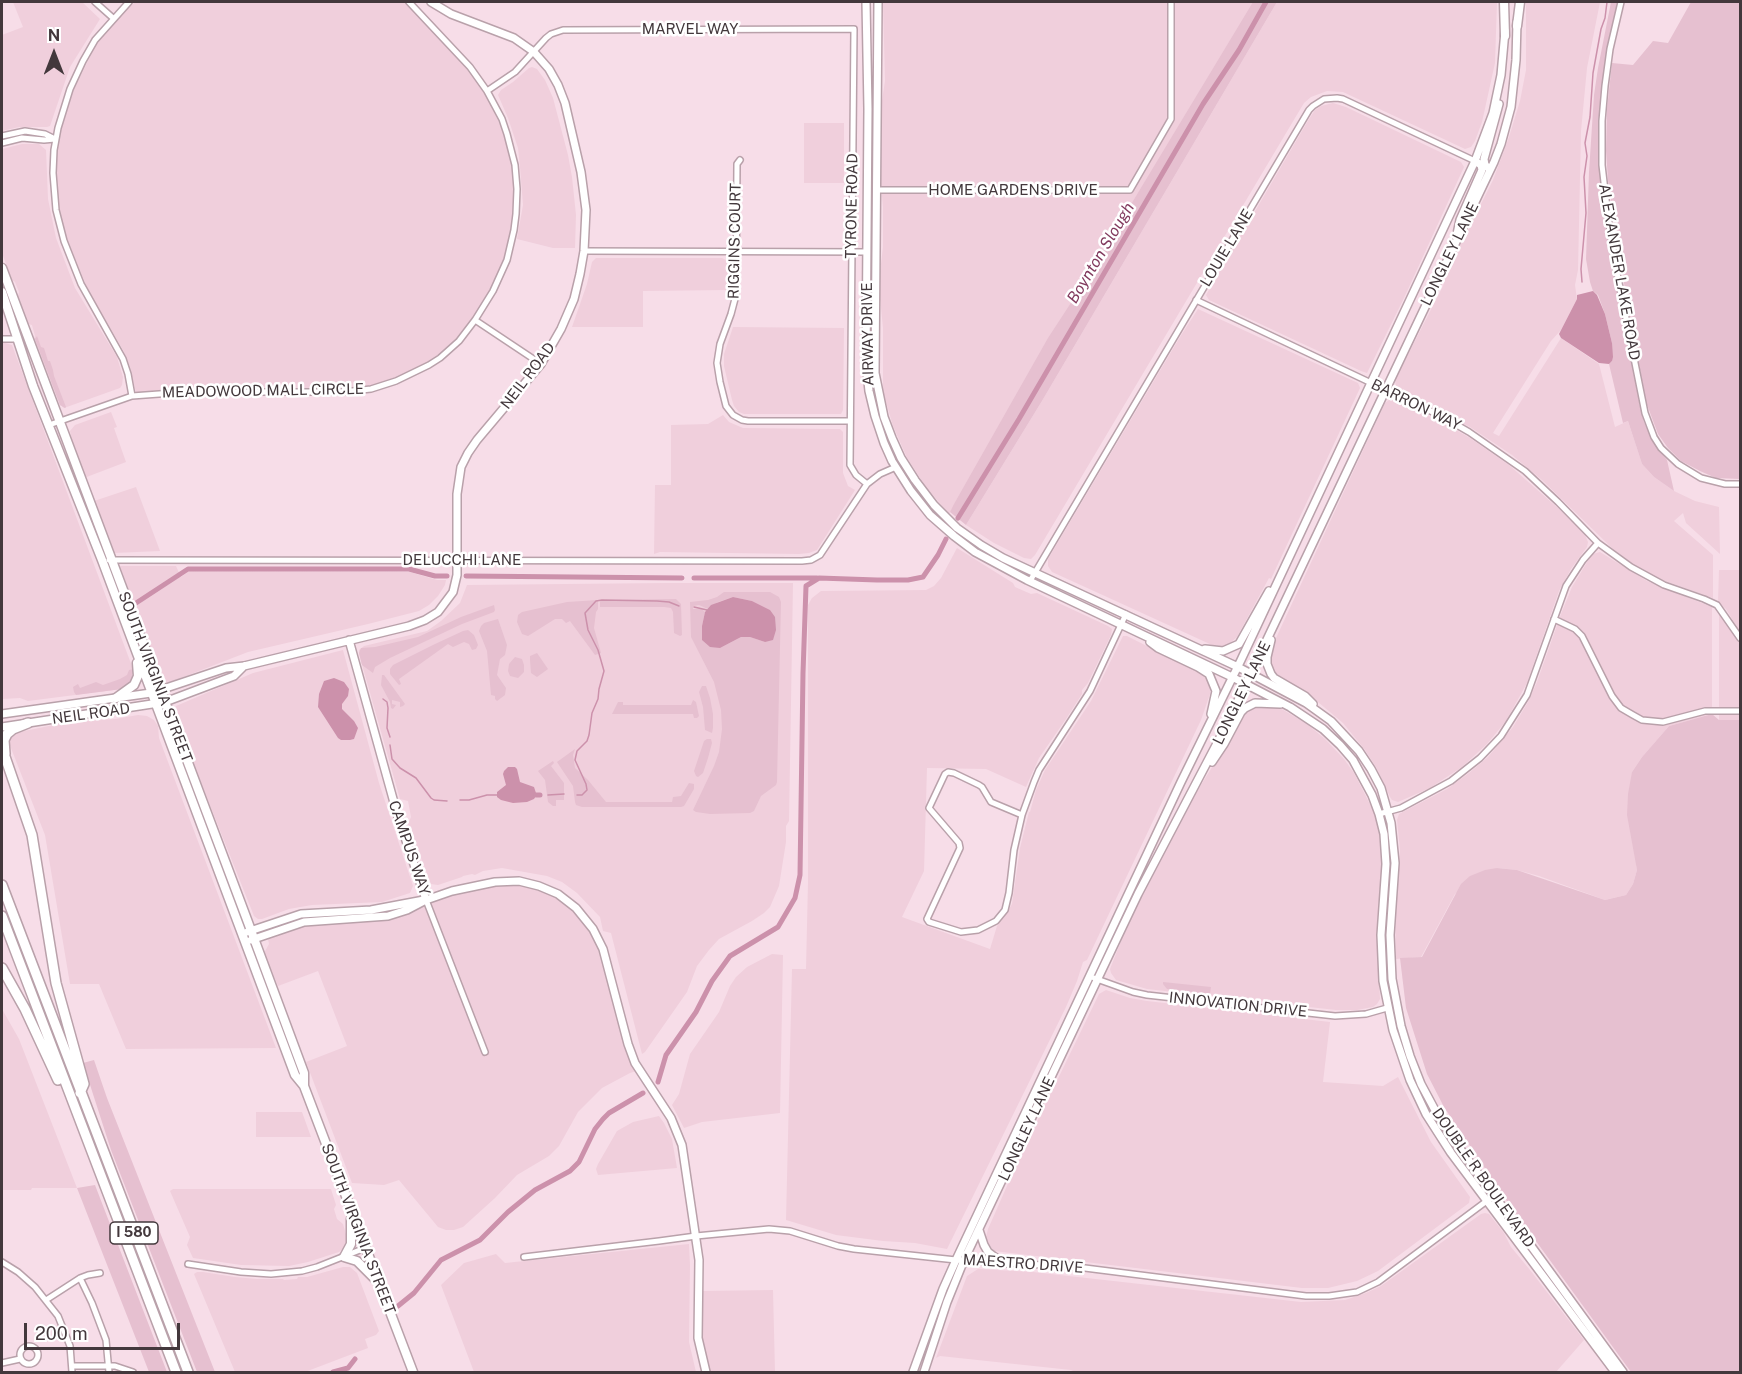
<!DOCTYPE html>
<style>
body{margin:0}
#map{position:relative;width:1742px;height:1374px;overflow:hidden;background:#f7dde8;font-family:"Public Sans",sans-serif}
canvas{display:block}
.frame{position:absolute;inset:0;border:3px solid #43383c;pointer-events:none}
.north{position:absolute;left:24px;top:24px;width:60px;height:60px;-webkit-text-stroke:4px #fff;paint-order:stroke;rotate:0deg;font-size:16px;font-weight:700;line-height:24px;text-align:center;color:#43383c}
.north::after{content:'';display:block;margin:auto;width:21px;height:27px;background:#43383c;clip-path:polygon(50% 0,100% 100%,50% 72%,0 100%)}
.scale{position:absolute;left:24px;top:1323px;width:156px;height:27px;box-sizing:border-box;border:3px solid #43383c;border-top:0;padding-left:8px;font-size:18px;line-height:21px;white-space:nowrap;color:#43383c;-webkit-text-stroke:4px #fff;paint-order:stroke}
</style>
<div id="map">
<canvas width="1742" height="1374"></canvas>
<div class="frame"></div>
<div class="north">N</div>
<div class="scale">200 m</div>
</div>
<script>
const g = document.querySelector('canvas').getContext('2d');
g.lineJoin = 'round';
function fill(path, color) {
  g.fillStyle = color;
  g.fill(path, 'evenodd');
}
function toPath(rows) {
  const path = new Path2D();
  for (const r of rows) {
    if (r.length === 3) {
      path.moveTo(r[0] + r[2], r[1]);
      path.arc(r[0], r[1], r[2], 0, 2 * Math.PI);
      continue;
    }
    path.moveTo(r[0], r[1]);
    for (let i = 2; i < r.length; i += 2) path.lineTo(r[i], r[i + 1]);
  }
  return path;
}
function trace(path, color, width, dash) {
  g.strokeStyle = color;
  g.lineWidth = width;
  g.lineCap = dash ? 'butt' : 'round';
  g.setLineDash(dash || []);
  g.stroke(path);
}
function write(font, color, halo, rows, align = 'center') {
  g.font = font + ' "Public Sans",sans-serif';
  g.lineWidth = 5;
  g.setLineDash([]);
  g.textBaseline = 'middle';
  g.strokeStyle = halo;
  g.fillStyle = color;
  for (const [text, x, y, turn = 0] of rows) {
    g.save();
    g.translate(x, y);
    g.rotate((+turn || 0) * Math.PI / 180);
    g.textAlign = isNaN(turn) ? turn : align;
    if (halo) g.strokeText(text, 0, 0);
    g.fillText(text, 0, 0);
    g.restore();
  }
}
const built = toPath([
 [13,2,82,2,100,19,70,67,50,126,47,127,19,127,2,131,2,35,23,27],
 [135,2,407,2,466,65,484,91,507,139,512,160,515,183,515,206,511,232,506,255,498,276,487,296,470,324,457,339,435,358,410,372,383,382,358,389,331,391,195,390,136,393,130,367,123,350,88,290,67,239,59,209,55,187,54,154,70,97,99,39,113,22],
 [883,2,1256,2,949,514,926,487,907,458,893,426,883,392,883,328,880,298,880,272,883,247,883,207,880,175,881,107,885,81],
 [1277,2,1497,2,1495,63,1482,122,1475,141,1471,147,1465,149,1343,92,1327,91,1311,97,1304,103,1295,118,1035,555,1031,559,1024,558,994,543,966,525,1042,401],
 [1526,2,1600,2,1587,68,1581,131,1578,270,1575,285,1577,299,1561,330,1551,341,1493,433,1499,436,1561,338,1599,364,1615,427,1628,421,1642,464,1654,477,1674,491,1695,501,1719,507,1720,554,1686,523,1683,513,1674,521,1713,555,1713,598,1662,580,1638,568,1614,550,1542,480,1512,455,1470,427,1399,391,1396,387,1395,380,1443,286,1448,270,1493,180,1509,137,1520,101,1526,70],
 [532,67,537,69,545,80,553,98,568,155,572,177,576,215,575,248,553,248,517,239,523,205,520,167,518,148,508,118,498,95,501,90,513,82,529,68],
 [1333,103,1346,107,1461,162,1464,167,1404,298,1367,373,1361,371,1209,300,1206,295,1309,119,1315,110,1321,106],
 [804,123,844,123,844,183,804,183],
 [22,144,39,144,46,150,48,199,56,238,75,288,117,357,123,377,122,385,120,388,64,408,60,405,34,339,35,336,32,325,28,324,18,296,19,292,15,282,12,280,2,253,2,149],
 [596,258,722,258,726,260,728,265,727,290,643,291,643,327,572,327,587,284,592,262],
 [1198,309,1358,383,1360,388,1271,579,1269,578,1237,637,1228,645,1222,646,1212,645,1107,597,1052,572,1048,566,1048,559,1180,337],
 [733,327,844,328,843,410,841,414,744,414,739,412,734,406,732,400,724,366,724,354],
 [2,342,12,345,133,669,132,678,130,683,122,689,28,701,20,698,2,699],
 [1395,399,1449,426,1470,438,1509,465,1559,509,1585,535,1588,542,1587,547,1571,569,1559,591,1527,683,1506,721,1487,744,1462,767,1430,788,1398,802,1392,800,1390,797,1376,767,1365,750,1343,723,1312,697,1277,678,1271,669,1270,651,1385,403,1389,400],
 [111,412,117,427,114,428,126,462,84,478,74,449,70,431,75,425],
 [723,415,729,422,743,428,831,429,840,429,843,432,843,473,848,486,855,490,817,550,809,553,799,554,660,552,654,554,655,485,671,485,671,425,708,424],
 [136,487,160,551,114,553,94,501],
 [957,548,1013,583,1015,587,1031,594,1037,593,1108,626,1112,629,1111,635,1088,683,1082,690,1082,694,1066,719,1039,758,1026,787,986,769,927,768,924,871,902,917,990,949,997,926,1005,916,1012,904,1020,848,1029,812,1030,812,1036,790,1045,770,1091,701,1123,636,1127,636,1202,674,1210,683,1210,694,1201,720,1087,960,1083,962,1077,981,1066,1007,947,1249,915,1243,883,1241,836,1235,786,1220,792,969,806,969,808,882,808,605,812,598,821,591,926,590,934,586,941,578],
 [1600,552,1647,581,1712,607,1712,714,1669,726,1642,757,1632,772,1635,853,1637,870,1633,884,1626,895,1605,900,1539,876,1517,870,1497,868,1455,894,1421,957,1396,959,1395,913,1400,850,1397,820,1399,814,1447,789,1469,773,1488,757,1513,727,1528,702,1537,682,1561,614,1572,587,1589,559,1593,554],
 [120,566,176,566,181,577,189,571,410,572,437,580,446,580,445,585,438,596,429,605,419,611,368,624,248,652,173,681,166,682,164,680,152,654],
 [1719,570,1740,570,1740,632,1726,609,1718,602],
 [666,583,793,583,789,821,786,826,786,842,779,886,770,907,764,913,752,921,719,939,709,950,697,966,687,992,645,1052,642,1054,611,933,603,931,600,917,577,893,562,882,547,876,502,868,483,871,475,875,472,874,463,876,462,877,438,885,431,884,408,824,411,817,408,801,400,799,359,654,359,650,364,646,427,631,441,621,460,603,467,585],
 [1719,612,1734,635,1740,642,1740,720,1737,721,1719,720],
 [343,650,379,783,413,886,410,893,382,902,312,905,289,909,262,919,258,919,254,916,182,735,176,706,253,673],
 [1255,705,1273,705,1280,708,1307,724,1325,739,1344,759,1354,773,1376,816,1380,832,1382,866,1378,910,1377,944,1380,999,1377,1004,1373,1007,1357,1010,1336,1010,1147,989,1116,980,1111,973,1110,969,1123,936,1149,881,1196,793,1224,748,1244,712],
 [138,715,147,716,154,720,158,726,159,738,276,1048,126,1049,99,984,70,984,45,835,9,743,10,738,13,734,19,732,64,723,115,719],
 [513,880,554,892,596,930,624,1026,639,1070,630,1073,602,1088,578,1112,559,1146,549,1156,517,1175,495,1198,463,1227,454,1230,446,1230,438,1227,399,1180,384,1185,352,1183,306,1062,347,1046,318,971,278,986,264,953,269,944,268,939,301,927,300,924,375,919,424,901],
 [772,954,783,955,780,1113,702,1122,684,1128,672,1105,679,1094,690,1054,719,1012,730,986,736,977,747,967],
 [1106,990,1130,998,1147,1001,1330,1022,1323,1082,1383,1086,1398,1077,1431,1142,1470,1197,1469,1203,1378,1271,1357,1281,1328,1288,1302,1288,994,1251,987,1242,986,1237,988,1229,1018,1161,1099,994],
 [2,1009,19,1039,77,1188,32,1188,31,1190,2,1190],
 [256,1112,302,1112,311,1137,256,1137],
 [659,1116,664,1123,672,1139,677,1168,598,1175,596,1169,598,1164,617,1131,633,1122],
 [173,1189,331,1189,336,1205,334,1209,337,1219,343,1224,347,1238,347,1243,345,1247,339,1252,308,1262,289,1266,241,1265,193,1258,187,1245,190,1237,170,1191],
 [1485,1213,1489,1214,1504,1233,1511,1247,1530,1270,1584,1340,1556,1372,1075,1372,1071,1370,940,1356,936,1358,967,1276,978,1269,1033,1272,1301,1302,1345,1300,1366,1293,1381,1286,1481,1214],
 [689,1244,690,1265,689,1342,696,1372,474,1372,441,1285,464,1263,496,1254,505,1263],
 [343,1267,350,1267,357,1273,379,1331,376,1335,365,1339,368,1348,305,1372,235,1372,194,1274,197,1272,203,1272,235,1277,257,1279,283,1279,284,1280,297,1279,298,1277,307,1277],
 [773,1290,775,1372,710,1372,705,1358,701,1337,700,1315,703,1291]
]);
const green = toPath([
 [1253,2,1277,2,1042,401,966,525,950,512,954,504,1048,338,1080,289],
 [1611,2,1618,2,1607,48,1601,96,1599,136,1602,193,1613,263,1640,407,1644,422,1653,442,1667,460,1674,491,1654,477,1642,464,1628,421,1623,423,1609,364,1612,361,1612,343,1605,314,1598,295,1593,291,1590,282,1586,259,1589,172,1594,95,1598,68],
 [1691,2,1740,2,1740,479,1716,478,1700,471,1681,461,1668,448,1658,434,1646,402,1623,278,1608,180,1606,151,1607,109,1612,63,1633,65,1653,41,1668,43],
 [37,336,41,347,44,348,48,361,50,361,53,370,54,376,66,407,65,408,60,405,35,339],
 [724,592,770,592,779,597,781,602,777,782,776,785,761,796,754,811,750,813,710,814,696,812,693,810,714,766,719,752,722,729,721,710,714,682,691,637,690,602,708,600,717,597],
 [733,597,752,601,770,610,765,642,750,637,741,637,720,648,702,626,705,612,702,609,693,609,693,606,699,605,708,609,718,602],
 [676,599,681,604,682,635,680,636,674,633,673,612,671,608,664,607,600,607,600,600],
 [598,600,598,609,596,612,594,628,601,653,595,655,570,621,566,623,562,619,555,619,528,636,522,634,517,622,518,615,522,612,567,602],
 [494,605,495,610,494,612,462,624,390,658,375,667,373,673,362,665,359,653,361,648,375,647,418,637,461,617],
 [498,619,507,645,505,655,500,659,497,675,506,688,505,695,497,701,495,699,495,696,491,695,487,651,479,631,481,626,484,623],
 [468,630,474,635,478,645,476,649,472,650,469,644,464,642,453,647,448,644,399,679,401,684,399,685,390,674,390,669,393,665,435,644,463,631],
 [537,653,548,669,537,677,531,673,530,660,530,656],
 [515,657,522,659,524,665,524,672,518,678,510,676,508,671,509,664],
 [133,669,132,678,126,686,122,689,76,695,74,692,73,687,78,684,80,688,96,682,103,685,120,679,127,675,129,670],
 [382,675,384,675,405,704,403,706,400,707,400,702,392,700,392,704,396,705,393,709,391,708,390,702,381,685],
 [702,686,706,686,710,698,713,714,713,728,712,733,705,730,703,707,699,692],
 [693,700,696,702,699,716,697,718,694,718,693,714,612,714,618,702,623,702,623,705,691,705],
 [1712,714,1719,720,1740,720,1740,1372,1631,1372,1504,1197,1444,1107,1427,1074,1406,1008,1400,958,1422,957,1461,884,1470,876,1485,870,1497,868,1517,870,1605,900,1626,895,1633,884,1637,870,1627,815,1628,794,1632,772,1642,757,1669,726],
 [707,739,711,739,712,743,708,758,703,773,698,777,696,776,694,771,704,741],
 [575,749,573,755,575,768,588,780,606,802,672,802,673,797,681,796,689,783,694,784,694,789,684,806,681,807,582,807,576,805,575,802,573,786,557,762],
 [553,761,554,763,551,766,564,783,564,800,556,800,556,806,553,806,548,802,545,780,538,771],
 [1163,982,1211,987,1210,994,1167,989,1163,984],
 [94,1060,107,1098,215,1372,197,1372,111,1150,83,1063],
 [95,1185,145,1315,167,1372,149,1372,77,1188]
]);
const water = toPath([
 [1593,291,1597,295,1605,314,1612,343,1613,357,1612,361,1609,364,1599,363,1561,338,1559,334,1577,299,1577,295],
 [733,597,752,601,770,610,775,617,776,630,773,640,765,642,750,637,741,637,720,648,710,647,702,640,702,626,705,612,711,605],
 [334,678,344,682,349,689,348,696,342,704,342,709,354,721,358,728,354,739,350,740,341,740,338,738,318,707,319,694,324,681],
 [508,767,515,767,517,769,520,782,534,787,536,793,536,796,534,799,527,802,513,803,501,800,497,797,497,792,506,785,503,774,504,771]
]);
const stream = toPath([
 [1582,282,1581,269,1586,213,1584,177,1587,156,1585,143,1590,117,1593,73,1601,29,1605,18,1607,2],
 [694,607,707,610],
 [383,699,387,702,388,708,387,728,390,737],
 [390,745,392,759,400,768,416,778,431,798,434,800,447,801],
 [548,795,564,794],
 [577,795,582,795,587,790,586,784,575,760,577,751,587,741,589,735,592,713,598,699,599,689,604,671,598,650,588,630,585,613,596,601,602,600,657,601,669,602,679,606],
 [460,800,469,800,487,795,497,795]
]);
const canal = toPath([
 [958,518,1019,419,1203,104,1239,50,1266,2],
 [466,576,682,578],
 [694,578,817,578],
 [133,605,188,569,409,569,435,576,447,576],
 [536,795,540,795],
 [658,1082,666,1055,696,1012,712,981,730,956,778,927,795,898,800,875,803,673,806,586,819,578,877,580,908,580,923,577,938,555,946,539],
 [398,1306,414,1293,441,1260,480,1240,508,1212,535,1190,570,1171,579,1162,595,1129,603,1119,609,1113,643,1093],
 [333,1372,348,1368,355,1359]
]);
const street = toPath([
 [95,2,113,18],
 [129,2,95,40,83,61,70,89,58,128,54,150,53,173,56,210,64,241,81,284,123,359,128,374,132,396],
 [1621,2,1610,49,1605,86,1602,121,1602,165,1607,208,1615,263,1645,413,1654,437,1661,448,1678,464,1701,478,1725,484,1740,484],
 [487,91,515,72,546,38,551,34,563,30,854,29,850,465,856,475,867,484],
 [2,136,25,131,45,134,55,139],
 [2,143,22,138,44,140,55,139],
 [740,160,737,164,736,295,731,314,720,344,717,363,720,382,726,406,733,415,742,420,748,421,850,421],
 [876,190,1130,190,1171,119,1171,2],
 [584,251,867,252],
 [1196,300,1443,417,1469,432,1525,471,1558,502,1598,543,1631,567,1664,585,1704,599,1717,605,1740,638],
 [475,320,541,364],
 [2,339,17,339],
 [49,425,132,396,186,392,343,392,371,389,396,381,429,365,440,358,459,341,475,320,493,291,507,260,514,230,516,214,517,189,515,165,507,134,502,119,487,91,470,67,409,2],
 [109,560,802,561,811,560,820,555,867,484,880,474,896,467],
 [1030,581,1309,110,1313,106,1324,99,1337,98,1343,99,1475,161],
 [1554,619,1575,629,1582,636,1612,696,1621,708,1633,715,1642,720,1663,722,1705,711,1740,711],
 [1379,814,1401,808,1451,781,1480,758,1501,736,1527,695,1566,586,1583,560,1598,543],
 [1022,815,991,802,982,787,979,785,954,773,948,772,945,774,929,808,959,843,960,848,927,919,929,922,961,932,978,930,996,921,1005,910,1009,893,1014,850,1022,815,1034,782,1039,770,1090,691,1126,614],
 [426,900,485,1052],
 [1094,978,1133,992,1147,995,1335,1016,1366,1014,1387,1008],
 [524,1257,659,1241,696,1236,769,1229,790,1231,838,1246,854,1249,956,1260,1077,1267,1306,1296,1329,1296,1357,1292,1378,1282,1488,1200],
 [2,1262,18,1272,35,1287,58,1316,70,1346,72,1372],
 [188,1264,241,1272,271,1274,302,1271,317,1267,365,1248],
 [80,1278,92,1303,106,1340,109,1372],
 [46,1300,80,1278,88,1275,100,1273],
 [29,1355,9],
 [2,1363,20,1359],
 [73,1366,115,1366,133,1372]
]);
const secondary = toPath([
 [866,2,868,109,866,364,869,391,875,416,884,443,892,461,911,491,930,515,954,536,975,552,1027,580,1232,677,1290,707,1323,729,1340,745,1353,760,1372,795,1379,814,1384,834,1386,864,1381,935,1383,981,1393,1030,1410,1080,1426,1114,1451,1153,1615,1372],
 [878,2,875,373,884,417,892,438,901,458,915,480,934,505,957,528,981,545,1003,558,1238,667,1306,703,1331,721,1359,751,1371,769,1381,788,1391,823,1395,863,1390,935,1392,979,1401,1026,1410,1056,1421,1084,1436,1112,1453,1139,1623,1372],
 [1490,169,1485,165,1484,159,1499,104],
 [1457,234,1460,220,1482,170,1481,165,1475,161],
 [349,640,398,817,426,900],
 [1271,640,1267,657,1267,664,1271,674,1274,678,1305,696,1313,704],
 [1150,642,1158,648,1198,667,1209,674,1216,691,1211,714],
 [1205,649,1223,651,1239,644,1269,591],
 [2,714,151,693,226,668,244,666,409,626,425,620,438,612,453,592,457,575,457,494,461,467,468,453,477,440,541,364,561,329,574,299,580,274,584,251,586,210,581,172,565,103,558,85,549,69,534,52,514,38,451,14,431,2],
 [2,727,165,702,234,676,244,666],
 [1212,762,1224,744,1241,712,1245,708,1255,703,1280,704],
 [247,932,301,914,371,910,424,900],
 [251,940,304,922,388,916,407,910,426,900,452,891,495,882,519,881,539,886,558,894,576,908,593,929,603,949,628,1044,635,1063,671,1118,682,1145,699,1260,698,1338,706,1372],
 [979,1230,984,1245,988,1252,996,1258,1006,1263],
 [913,1372,943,1289,956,1260,1181,782,1241,660,1475,161,1493,113,1501,75,1505,31],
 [924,1372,947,1302,964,1260,1138,894,1224,730,1494,162,1501,144,1511,107,1516,60,1517,22]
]);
const primary = toPath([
 [1504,2,1505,36],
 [1517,26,1520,2],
 [2,268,246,917,304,1073,304,1086,413,1372],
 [2,292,33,386,102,560,295,1075,304,1086],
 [116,698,134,685,138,676,137,663],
 [351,1219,351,1244,344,1257,357,1261,376,1280]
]);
const highway = toPath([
 [2,748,32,835,56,983,84,1084,80,1093],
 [5,754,4,740,7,734,13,729,28,723],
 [2,885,188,1372],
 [2,916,176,1372],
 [2,968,25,1009,58,1080]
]);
const shields = [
 [134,1233,48]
];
const shieldNames = [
 ["I 580",134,1233]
];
const streetNames = [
 ["MARVEL WAY",690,29],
 ["HOME GARDENS DRIVE",1013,190],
 ["TYRONE ROAD",852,206,-89],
 ["RIGGINS COURT",735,241,-89],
 ["LOUIE LANE",1227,248,-59],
 ["LONGLEY LANE",1450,254,-64],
 ["ALEXANDER LAKE ROAD",1619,272,80],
 ["AIRWAY DRIVE",868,334,-91],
 ["NEIL ROAD",528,376,-53],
 ["MEADOWOOD MALL CIRCLE",263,391,-1],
 ["BARRON WAY",1416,405,26],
 ["DELUCCHI LANE",462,560],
 ["SOUTH VIRGINIA STREET",155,677,69],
 ["LONGLEY LANE",1242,693,-64],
 ["NEIL ROAD",91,714,-8],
 ["CAMPUS WAY",409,848,71],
 ["INNOVATION DRIVE",1238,1005,6],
 ["LONGLEY LANE",1027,1129,-65],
 ["DOUBLE R BOULEVARD",1483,1178,55],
 ["SOUTH VIRGINIA STREET",358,1229,69],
 ["MAESTRO DRIVE",1023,1264,4]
];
const waterNames = [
 ["Boynton Slough",1101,253,-59]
];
fill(built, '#f0cfdc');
fill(green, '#e6c0d0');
fill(water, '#cc91ab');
trace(stream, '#cc91ab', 1.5);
trace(canal, '#cc91ab', 5);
trace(street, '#b9a1aa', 8);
trace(secondary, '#b9a1aa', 10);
trace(primary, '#b9a1aa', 11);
trace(highway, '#b9a1aa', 12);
trace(street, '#fff', 5);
trace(secondary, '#fff', 7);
trace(primary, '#fff', 8);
trace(highway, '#fff', 9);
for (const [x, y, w] of shields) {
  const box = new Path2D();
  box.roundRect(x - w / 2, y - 11, w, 22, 4.5);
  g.fillStyle = '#fff';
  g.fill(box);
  trace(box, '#43383c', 1.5);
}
write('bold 14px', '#43383c', null, shieldNames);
write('15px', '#43383c', '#fff', streetNames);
write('italic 16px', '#823a5e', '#fff', waterNames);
</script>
